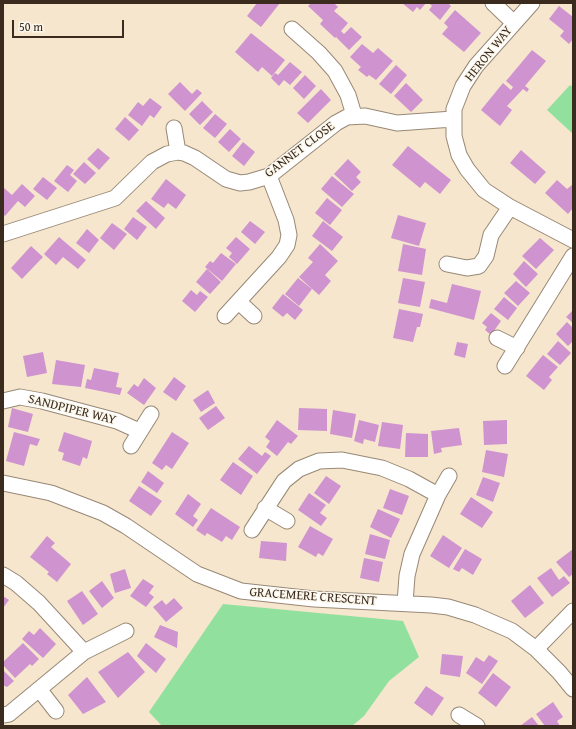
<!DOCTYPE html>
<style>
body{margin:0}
#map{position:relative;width:576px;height:729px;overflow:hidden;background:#f5e6cd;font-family:"Gentium Book Plus",serif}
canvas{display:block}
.frame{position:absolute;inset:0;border:4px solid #3b2a1e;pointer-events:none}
.scale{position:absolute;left:12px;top:20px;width:112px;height:18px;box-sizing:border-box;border:2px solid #3b2a1e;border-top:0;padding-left:5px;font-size:12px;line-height:14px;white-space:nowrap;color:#3b2a1e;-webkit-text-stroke:3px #fbf7ec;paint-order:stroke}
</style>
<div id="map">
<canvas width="576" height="729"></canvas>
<div class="frame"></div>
<div class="scale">50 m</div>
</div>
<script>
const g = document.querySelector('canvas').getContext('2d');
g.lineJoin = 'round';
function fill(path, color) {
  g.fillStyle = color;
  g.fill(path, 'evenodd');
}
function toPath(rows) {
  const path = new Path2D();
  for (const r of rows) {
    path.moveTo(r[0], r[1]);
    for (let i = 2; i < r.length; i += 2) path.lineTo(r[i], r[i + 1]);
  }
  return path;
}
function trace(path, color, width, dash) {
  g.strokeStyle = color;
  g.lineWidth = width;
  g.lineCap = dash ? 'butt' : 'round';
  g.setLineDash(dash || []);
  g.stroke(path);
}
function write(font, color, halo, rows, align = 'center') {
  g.font = font + ' "Gentium Book Plus",serif';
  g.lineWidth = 3;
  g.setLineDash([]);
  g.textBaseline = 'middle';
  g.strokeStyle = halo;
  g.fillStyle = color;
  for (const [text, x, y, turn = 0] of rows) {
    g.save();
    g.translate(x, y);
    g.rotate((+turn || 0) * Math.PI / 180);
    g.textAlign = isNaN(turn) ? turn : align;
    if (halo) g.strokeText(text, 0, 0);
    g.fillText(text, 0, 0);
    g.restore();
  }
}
const green = toPath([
 [570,85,573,87,573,134,547,110],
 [223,604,403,621,419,657,389,681,364,716,352,726,162,726,149,712]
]);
const building = toPath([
 [257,3,280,3,261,27,247,16],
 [311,3,334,3,338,7,334,11,348,23,335,38,320,24,323,20,308,6],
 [402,3,426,3,420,10,417,7,413,12],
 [429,3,448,3,451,6,440,20,429,10,432,6],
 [559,6,573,17,573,39,569,44,560,36,564,31,549,19],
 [455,10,481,33,464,52,442,34,448,27,444,23],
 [351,27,362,37,349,50,336,37,341,31,344,34],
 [251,33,285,60,272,76,262,67,258,72,235,52],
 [362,44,373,53,378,48,393,61,376,80,369,75,367,77,358,70,361,67,350,57],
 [532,50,546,61,525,86,529,89,527,92,523,89,507,106,512,110,500,126,481,110,503,83,511,90,513,87,506,81],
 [290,62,302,72,290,85,284,80,279,86,271,78,275,73,278,75],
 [396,65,407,75,391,94,379,84],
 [305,75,316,86,304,99,293,88],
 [180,82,192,94,197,89,202,93,185,111,168,94],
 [406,83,423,100,411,112,394,96],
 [321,89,331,100,308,123,297,113],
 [150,98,162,107,154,118,150,115,142,126,128,115,138,102,143,106],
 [202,101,213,112,200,125,189,114],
 [215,114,227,124,215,138,203,128],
 [125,117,139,130,129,141,115,129],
 [230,129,241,139,229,152,218,142],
 [243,142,255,152,244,166,232,156],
 [408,146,451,180,440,194,425,182,420,188,392,165],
 [98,148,110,158,99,170,87,159],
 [521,150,546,172,535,184,510,163],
 [348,159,361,172,356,177,361,182,352,191,334,174],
 [84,162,96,173,85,184,73,174],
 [67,165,74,170,70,175,77,181,68,192,54,181],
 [332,176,354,194,342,207,321,189],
 [43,177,57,188,47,200,33,189],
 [166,179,186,195,176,209,168,203,164,208,151,199],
 [557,180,567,189,572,185,573,186,573,208,568,214,545,193],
 [22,184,35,196,25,207,18,201,5,216,3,214,3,189,4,188,12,195],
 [327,198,342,210,330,225,315,213],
 [146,201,165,218,156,229,136,211],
 [398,215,426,223,419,246,391,238],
 [133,217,147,227,137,240,124,229],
 [250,221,265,232,255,244,241,232],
 [323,221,343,237,332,251,312,236],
 [112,223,127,234,114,250,100,238],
 [87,229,99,240,89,253,76,243],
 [59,237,86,260,78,269,63,257,56,265,44,254],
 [236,237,250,249,237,264,229,257,232,253,226,248],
 [540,238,554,250,536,269,522,256],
 [320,244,338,261,325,275,331,281,319,295,299,277,313,262,308,258],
 [403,244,426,249,422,275,398,271],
 [31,246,43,257,22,279,11,268],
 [221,253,236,264,222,281,205,267,210,261,213,263],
 [524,261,538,274,526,287,513,274],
 [207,269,221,282,210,294,196,282],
 [298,278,312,289,299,306,285,294],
 [403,278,425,282,420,307,398,303],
 [516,281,530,293,518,306,504,293],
 [452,284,481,291,474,320,429,308,431,299,447,303],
 [191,290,197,295,200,291,208,297,195,312,182,301],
 [283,294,303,310,295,320,287,313,283,317,272,308],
 [504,297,517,308,508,320,494,309],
 [399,309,423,314,420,327,417,327,413,342,393,338],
 [573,310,573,323,566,317],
 [491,313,501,321,491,335,485,330,487,327,482,323],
 [567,322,573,328,573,341,568,346,556,334],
 [558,341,571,353,560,365,547,354],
 [457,342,468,344,465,358,454,355],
 [43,352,47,373,27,377,23,356],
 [543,355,558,367,549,377,552,380,544,390,526,376],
 [56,360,85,365,81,387,52,384],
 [94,368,119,373,116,387,122,388,120,395,85,388,87,379,91,380],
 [174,377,186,386,176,401,163,392],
 [144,378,156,388,144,405,127,393,134,384,138,387],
 [208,390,215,403,201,412,193,400],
 [216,406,225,418,208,430,199,418],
 [12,408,33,414,28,432,8,427],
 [299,408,327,409,327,431,298,430],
 [333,410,356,414,352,438,330,434],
 [277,420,298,436,291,444,288,442,277,456,266,447,270,441,265,437],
 [359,420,379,425,375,442,364,439,363,444,354,441],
 [507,420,507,444,484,445,483,421],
 [382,422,403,425,400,449,378,446],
 [459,428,462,445,441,448,442,452,434,454,431,431],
 [14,432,40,439,37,446,30,444,24,466,6,461],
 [64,432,92,441,87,459,83,457,80,466,62,460,64,453,58,451],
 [172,432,189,443,172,469,166,465,162,470,152,463],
 [406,433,428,434,428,457,405,457],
 [249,446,262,456,265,452,271,456,257,474,238,459],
 [486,450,508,454,504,477,482,472],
 [233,462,253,476,241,495,220,480],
 [148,471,164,483,157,493,141,482],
 [326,476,341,486,329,504,314,493],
 [483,477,500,483,493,502,476,495],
 [139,486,162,501,151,516,129,501],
 [390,489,409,496,402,515,383,508],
 [309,493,326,505,320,513,327,518,321,526,298,510],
 [188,494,201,504,193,516,198,520,193,527,175,514],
 [471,497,493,512,482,528,460,514],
 [211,508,240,527,232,540,226,536,222,542,207,533,205,536,196,530],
 [378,509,400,519,391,538,370,527],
 [310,526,333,539,323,556,318,553,316,557,298,547],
 [370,534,390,540,385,559,365,554],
 [443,535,462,548,449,568,430,556],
 [47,536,55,543,51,547,71,564,57,582,47,574,49,572,30,557],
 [261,541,287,543,286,561,259,558],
 [465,549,482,559,473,575,462,568,459,572,453,569],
 [573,549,573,574,569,577,556,562],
 [364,558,383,562,379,582,360,578],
 [551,568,559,580,564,576,570,583,552,597,537,578],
 [125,569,131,588,115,593,110,574],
 [143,579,154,586,149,593,154,597,146,607,130,596],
 [102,581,114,598,102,608,89,591],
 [530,585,544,603,525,618,511,601],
 [82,591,98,614,83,625,67,601],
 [3,596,9,600,3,608],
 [174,598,183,608,166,622,153,607,162,600,166,605],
 [160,625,178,632,177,648,154,637],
 [40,628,56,644,43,658,22,639,29,631,34,635],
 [23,643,39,659,32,666,30,664,15,678,3,665,3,662],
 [146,643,166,659,156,673,137,656],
 [128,652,145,672,118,698,98,672],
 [442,654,463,656,460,677,440,674],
 [489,655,498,661,482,684,466,673,476,657,484,662],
 [3,670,14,681,7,687,3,685],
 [493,673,511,687,496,707,478,693],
 [87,677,106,702,83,714,68,695],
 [426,686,444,698,432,716,414,703],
 [553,702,563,717,557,721,560,726,545,726,536,714],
 [532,717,539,726,520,726]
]);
const minor = toPath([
 [493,3,514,23],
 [532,3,476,66,463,86,454,109,454,136,459,155,467,169,484,190,510,207,573,240],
 [292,29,319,53,335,71,348,95,354,115],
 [174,128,178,152],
 [3,234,115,198,152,162,167,154,178,152,184,153,195,158,226,179,240,183,249,182,269,176,336,123,347,117,365,116,397,123,453,119],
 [447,264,467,268,479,266,486,256,491,235,510,207],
 [239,302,254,316],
 [225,316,279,257,287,245,289,235,286,220,269,176],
 [497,338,517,348],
 [505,366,573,256],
 [3,401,20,397,42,401,117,421,139,431],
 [131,446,151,414],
 [3,483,51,493,103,513,126,526,197,574,241,591,314,599,431,605,448,607,475,615,512,631,536,649,559,672,573,689],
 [265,508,287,521],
 [252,530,284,481,299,469,319,461,342,460,382,468,409,479,438,495],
 [3,575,16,583,39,603,84,652],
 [405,603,407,576,412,554,438,495,449,476],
 [536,649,573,611],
 [39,689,56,711],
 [3,715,9,714,84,652,126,631],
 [459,715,477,726]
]);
const streetNames = [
 ["HERON WAY",489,54,-51],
 ["GANNET CLOSE",300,150,-37],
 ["SANDPIPER WAY",72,410,14],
 ["GRACEMERE CRESCENT",313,597,4]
];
fill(green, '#92e09e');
fill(building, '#cf93cf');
trace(minor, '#988876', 17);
trace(minor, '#fff', 15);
write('13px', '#3b2a1e', '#fbf7ec', streetNames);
</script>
